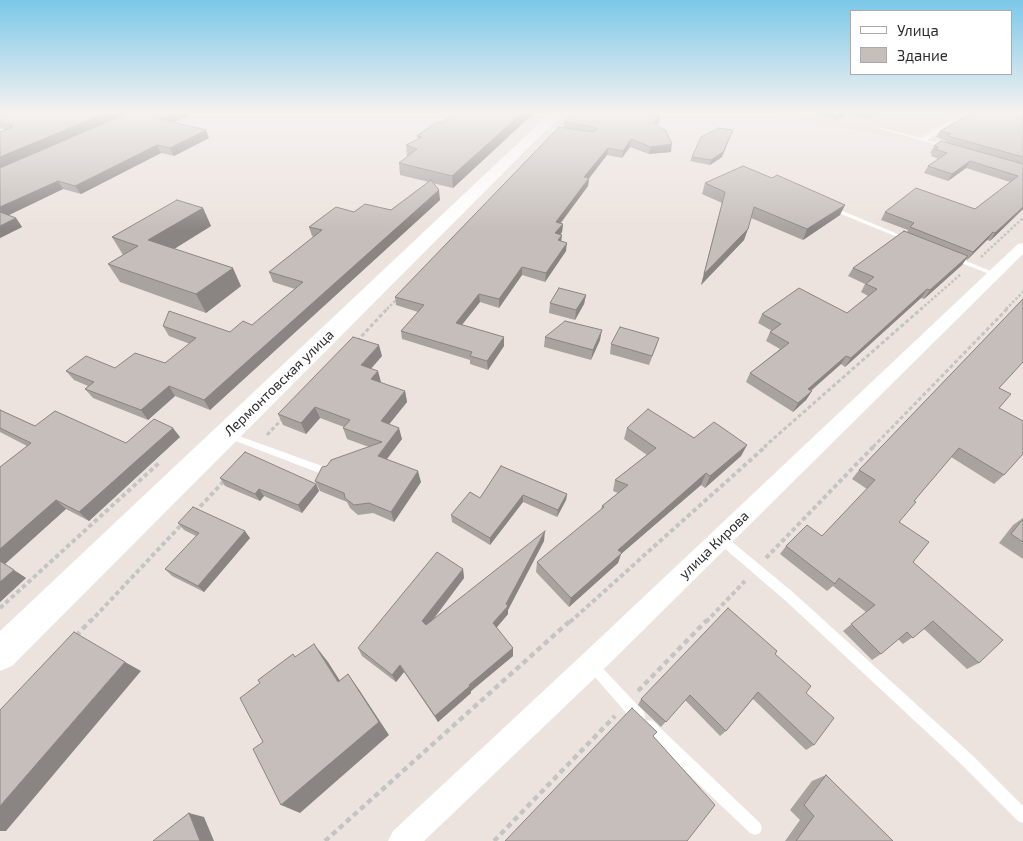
<!DOCTYPE html>
<meta charset="utf-8">
<style>
body{margin:0}
#map{position:relative;width:1023px;height:841px;overflow:hidden;background:#ece3de;font-family:"Exo 2",sans-serif}
canvas{display:block}
.legend{position:absolute;left:850px;top:10px;width:162px;height:65px;box-sizing:border-box;background:#fff;border:1px solid #aaa;margin:0;padding:6px 9px;list-style:none;font-size:15px;color:#2b2b2b}
.legend li{display:flex;align-items:center;gap:10px;height:25px}
.legend b{width:25px;border:1px solid #aaa}
</style>
<div id="map">
<canvas width="1023" height="841"></canvas>
<ul class="legend">
<li><b style="height:6px;background:#fff"></b>Улица</li>
<li><b style="height:14px;background:#c5beba"></b>Здание</li>
</ul>
</div>
<script>
const g = document.querySelector('canvas').getContext('2d');
g.lineJoin = 'round';
function fill(path, color) {
  g.fillStyle = color;
  g.fill(path, 'evenodd');
}
function toPath(rows) {
  const path = new Path2D();
  for (const r of rows) {
    path.moveTo(r[0], r[1]);
    for (let i = 2; i < r.length; i += 2) path.lineTo(r[i], r[i + 1]);
  }
  return path;
}
function trace(path, color, width, dash) {
  g.strokeStyle = color;
  g.lineWidth = width;
  g.lineCap = dash ? 'butt' : 'round';
  g.setLineDash(dash || []);
  g.stroke(path);
}
function write(font, color, halo, rows, align = 'center') {
  g.font = font + ' "Exo 2",sans-serif';
  g.lineWidth = 4.5;
  g.setLineDash([]);
  g.textBaseline = 'middle';
  g.strokeStyle = halo;
  g.fillStyle = color;
  for (const [text, x, y, turn = 0] of rows) {
    g.save();
    g.translate(x, y);
    g.rotate((+turn || 0) * Math.PI / 180);
    g.textAlign = isNaN(turn) ? turn : align;
    if (halo) g.strokeText(text, 0, 0);
    g.fillText(text, 0, 0);
    g.restore();
  }
}
const education = toPath([
 [776,113,955,113,913,141,776,115]
]);
const pathFar3 = toPath([
 [981,257,1023,218],
 [387,309,397,299],
 [921,309,961,274],
 [1006,309,1023,292]
]);
const pathFar2 = toPath([
 [357,341,388,308],
 [267,435,283,418],
 [764,447,922,308],
 [873,447,1008,308]
]);
const pathFar1 = toPath([
 [195,512,225,480],
 [766,558,874,446],
 [0,608,160,462],
 [90,622,183,523],
 [570,622,766,446],
 [706,622,745,581]
]);
const path = toPath([
 [76,636,91,620],
 [638,691,707,620],
 [325,841,571,620],
 [494,841,615,716]
]);
const lane = toPath([
 [962,113,966,114,927,140,950,146,950,148,948,148,877,128,879,127,922,138,962,113],
 [539,127,566,131,568,132,566,133,541,129,539,129,539,127],
 [829,207,833,207,912,240,907,241,829,209,829,207],
 [953,256,996,273,997,274,996,275,992,275,951,259,951,257,953,256],
 [228,432,330,469,332,472,330,475,327,476,225,437,224,435,225,433,228,432],
 [721,534,725,536,795,594,971,754,1023,806,1023,823,1018,821,961,764,787,602,717,542,716,539,717,536,721,534],
 [592,659,596,661,644,712,645,717,644,721,648,720,653,721,760,823,762,828,760,833,755,835,750,833,643,731,642,726,643,722,639,723,634,722,588,669,586,665,588,661,592,659]
]);
const street = toPath([
 [1023,243,1023,254,600,673,424,841,388,841,393,831,582,655,1018,244,1023,243]
]);
const secondary = toPath([
 [550,113,563,113,12,666,0,671,0,631,550,113]
]);
const wall = toPath([
 [0,113,194,113,173,122,209,138,174,156,161,153,81,194,63,189,8,215,16,218,22,227,0,238,0,132,6,130,0,128,0,114,2,114],
 [455,113,534,113,453,188,432,183,440,200,210,410,175,396,148,420,93,398,85,389,88,386,74,380,66,371,115,368,165,363,190,344,169,336,163,326,230,332,252,325,295,289,273,282,269,272,314,237,312,236,309,227,354,212,391,210,429,182,400,175,399,163,407,157,406,145,418,139,417,136,441,123],
 [573,113,649,113,648,113,660,115,659,122,657,125,671,152,649,154,630,147,622,158,607,155,589,178,588,186,561,223,563,224,562,232,560,234,561,241,566,251,545,282,522,275,499,308,480,302,462,325,504,337,504,346,488,370,470,364,470,360,402,339,401,331,418,312,396,305,395,297,564,127,564,122],
 [814,113,878,113,867,119,847,113,836,120],
 [1023,113,1023,209,990,241,987,240,967,260,966,259,962,265,924,299,921,298,845,367,841,364,811,391,812,391,806,400,793,412,746,382,750,373,780,349,766,341,770,332,772,331,758,323,762,314,847,313,868,296,861,292,865,284,848,276,853,268,907,232,908,230,881,220,885,212,975,209,1010,182,966,168,948,181,924,173,928,166,939,159,931,156,932,154,930,153,934,146,945,142,946,141,936,137,940,131],
 [733,130,722,157,710,165,690,161,692,157],
 [705,183,840,215,803,240,751,218,744,240,701,285,722,203,702,194],
 [203,208,211,226,174,249,241,286,206,313,120,282,108,264,123,255,112,237],
 [586,295,584,304,575,320,549,313,550,303],
 [1023,299,1023,363,1022,363,999,388,999,408,1004,475,994,484,951,457,914,501,899,522,913,562,979,663,967,669,924,629,903,644,898,639,881,654,872,660,843,631,866,612,833,586,827,591,780,554,786,546,822,536,867,489,852,479,859,470],
 [545,337,600,340,591,360,544,347],
 [659,338,656,347,649,365,610,354,611,344],
 [382,356,371,369,381,383,405,391,407,402,389,424,402,439,386,459,421,482,394,522,373,513,358,515,350,508,347,502,320,491,315,481,327,466,369,447,347,439,343,428,344,427,320,418,306,434,283,425,278,414],
 [0,410,35,426,126,443,180,437,89,521,66,509,4,564,26,578,0,602,0,467,27,446,0,432],
 [627,428,747,445,741,456,705,488,701,485,621,554,618,563,569,607,536,572,537,562,601,510,602,506,618,493,613,491,615,480,647,455,624,439],
 [501,466,567,494,566,500,557,517,523,502,490,545,452,522,451,515,480,498],
 [220,478,316,484,319,491,302,513,264,496,260,501,225,486],
 [1023,518,1023,559,999,543,1013,525],
 [178,523,250,538,204,592,172,576,165,569,196,536,184,530],
 [544,541,508,610,508,614,496,628,513,648,513,656,471,691,471,693,438,722,404,672,396,682,362,656,358,648,463,569,464,578,433,620],
 [775,654,806,693,814,745,806,750,753,699,726,731,720,736,685,700,661,727,638,705,641,699],
 [826,775,893,841,785,841,800,820,790,810,812,781]
]);
const shadedWall = toPath([
 [106,113,128,113,0,168,0,157],
 [174,113,194,113,163,127,159,119],
 [522,113,534,113,453,188,452,176],
 [839,113,848,113,836,120],
 [870,113,878,113,867,119],
 [660,115,659,122,653,131,654,123],
 [206,130,209,138,174,156,170,148],
 [733,130,722,157,710,165,711,160],
 [631,139,630,147,622,158,623,151],
 [672,144,671,152,649,154,651,147],
 [157,145,161,153,81,194,75,186],
 [608,148,607,155,584,185,584,177],
 [970,161,966,168,948,181,952,174],
 [589,178,588,186,555,230,556,222],
 [58,181,63,189,1,219,0,217,0,207],
 [439,190,440,200,210,410,204,400],
 [845,205,840,215,803,240,807,229],
 [1023,207,1023,209,990,241,995,233],
 [203,208,211,226,158,259,148,240],
 [16,218,22,227,0,238,0,226],
 [563,224,562,232,555,241,555,233],
 [748,229,744,240,701,285,704,274],
 [993,232,987,240,967,260,973,252],
 [562,235,561,243,558,240],
 [567,243,566,251,545,282,546,273],
 [968,256,962,265,924,299,930,290],
 [522,267,522,275,499,308,499,299],
 [233,268,241,286,206,313,196,294],
 [927,289,921,298,845,367,851,358],
 [479,294,480,302,456,332,456,323],
 [586,295,584,304,575,320,576,310],
 [602,330,600,340,591,360,593,350],
 [504,337,504,346,488,370,487,361],
 [379,345,382,356,364,376,361,365],
 [846,356,841,364,803,397,808,389],
 [378,371,381,382,374,390,371,379],
 [169,386,175,396,148,420,141,410],
 [405,391,407,402,383,432,381,421],
 [812,391,806,400,793,412,798,403],
 [315,407,320,418,306,434,301,423],
 [173,428,180,437,89,521,79,512],
 [399,428,402,439,381,467,378,456],
 [747,445,741,456,705,488,710,476],
 [418,471,421,482,394,522,391,512],
 [706,473,701,485,621,554,618,563,569,607,571,598,618,550],
 [316,484,319,491,302,513,298,505],
 [259,489,264,496,260,501,255,494],
 [567,494,566,500,557,517,558,510],
 [523,495,523,502,490,545,490,538],
 [56,500,66,509,4,565,0,562,0,549],
 [245,531,250,538,204,592,198,586],
 [545,531,544,541,508,610,508,614,493,632,493,623,506,604],
 [463,569,464,578,425,630,422,621],
 [14,570,26,578,0,602,0,582],
 [314,644,328,662,351,698,338,682],
 [513,648,513,656,471,691,471,693,438,722,435,716,469,685],
 [125,662,141,671,6,831,0,831,0,806],
 [400,665,404,672,396,682,392,675],
 [348,674,360,691,389,735,300,813,281,805],
 [189,813,204,817,214,841,200,841]
]);
const building = toPath([
 [5,113,106,113,0,157,0,132,12,127,10,127,13,126,0,122,0,114,5,113],
 [128,113,174,113,159,119,206,130,170,148,157,145,75,186,58,181,0,207,0,168,128,113],
 [455,113,522,113,452,176,399,163,417,149,406,145,422,137,417,136,437,122,441,123,455,113],
 [573,113,645,113,660,115,654,123,666,131,672,144,651,147,631,139,623,151,608,148,584,177,589,178,556,222,563,224,555,233,562,235,558,240,567,243,546,273,522,267,499,299,479,294,456,323,504,337,487,361,470,356,472,352,401,331,424,305,395,297,559,127,592,132,596,131,597,129,593,127,564,122,573,113],
 [972,113,1023,113,1023,157,948,136,951,134,940,131,972,113],
 [719,128,733,130,723,152,711,160,692,157,701,137,719,128],
 [941,141,1023,164,1023,207,995,233,993,232,973,252,910,227,914,223,885,212,916,188,975,209,1018,176,970,161,952,174,928,166,947,153,935,149,938,147,934,146,941,141],
 [743,166,772,178,777,175,845,205,807,229,754,207,748,229,704,274,725,192,705,183,743,166],
 [431,180,439,190,204,400,169,386,141,410,85,389,94,382,66,371,86,356,115,368,135,353,165,363,196,338,163,326,169,311,230,332,243,321,252,325,303,282,269,272,322,230,309,227,336,207,354,212,365,204,391,210,431,180],
 [177,200,203,208,148,240,233,268,196,294,108,264,138,246,112,237,177,200],
 [0,212,16,218,0,226,0,212],
 [904,231,968,256,930,290,927,289,851,358,846,356,808,389,812,391,798,403,750,373,789,343,770,332,781,324,762,314,799,288,847,313,877,289,866,284,874,277,853,268,904,231],
 [559,288,586,295,576,310,550,303,559,288],
 [1023,299,1023,362,999,388,1011,394,999,408,1023,421,1023,454,1004,475,959,448,914,501,916,502,899,522,929,542,913,562,1003,640,979,663,933,621,913,638,907,632,881,654,851,624,875,605,839,578,835,584,786,546,807,525,822,536,875,480,859,470,1023,299],
 [565,321,602,330,593,350,545,337,565,321],
 [620,327,659,338,652,356,611,344,620,327],
 [353,337,379,345,361,365,378,371,371,379,405,391,381,421,399,428,378,456,418,471,391,512,369,503,354,505,345,498,344,493,315,481,322,467,327,466,331,460,382,442,343,428,350,420,315,407,301,423,278,414,353,337],
 [648,409,694,438,714,422,747,445,710,476,706,473,618,550,622,553,571,598,537,562,604,507,602,506,628,485,615,480,656,448,627,428,648,409],
 [0,410,35,426,55,411,126,443,154,419,173,428,79,512,56,500,0,549,0,467,31,443,0,428,0,410],
 [245,452,316,484,298,505,259,489,255,494,220,478,245,452],
 [501,466,567,494,558,510,523,495,490,538,451,515,470,492,480,498,501,466],
 [193,507,245,531,198,586,165,569,199,533,178,523,193,507],
 [1023,519,1023,542,1011,534,1023,519],
 [545,531,506,604,508,606,493,623,513,648,469,685,470,686,435,716,400,665,392,675,358,648,437,552,463,569,422,621,426,625,545,531],
 [0,561,14,570,0,582,0,561],
 [728,608,777,651,775,654,811,686,806,693,834,718,814,745,758,692,726,731,690,695,666,722,641,699,728,608],
 [74,632,125,662,0,806,0,710,74,632],
 [314,644,338,682,348,674,379,722,281,805,253,749,263,742,240,698,260,683,258,680,293,654,295,657,314,644],
 [632,708,657,732,653,736,715,805,687,841,505,841,632,708],
 [826,775,893,841,796,841,814,816,804,805,826,775],
 [189,813,200,841,153,841,189,813]
]);
const streetNames = [
 ["Лермонтовская улица",279,383,-44],
 ["улица Кирова",714,545,-44]
];
fill(education, '#eddbcf');
trace(pathFar3, '#c4c4c4', 2.5, [2.5, 2]);
trace(pathFar2, '#c4c4c4', 3, [4, 2.5]);
trace(pathFar1, '#c4c4c4', 4, [4.5, 3]);
trace(path, '#c4c4c4', 4.5, [5.5, 4]);
fill(lane, '#fff');
fill(street, '#fff');
fill(secondary, '#fff');
fill(wall, '#a9a3a0');
fill(shadedWall, '#8a8582');
fill(building, '#c5beba');
trace(building, '#8a8582', 1);
const sky = g.createLinearGradient(0, 0, 0, 230);
sky.addColorStop(0, '#7bc8e8');
sky.addColorStop(0.49, '#f6f2f0');
sky.addColorStop(1, '#f6f2f000');
g.fillStyle = sky;
g.fillRect(0, 0, 1023, 230);
write('14px', '#2b2b2b', '#fff', streetNames);
</script>
